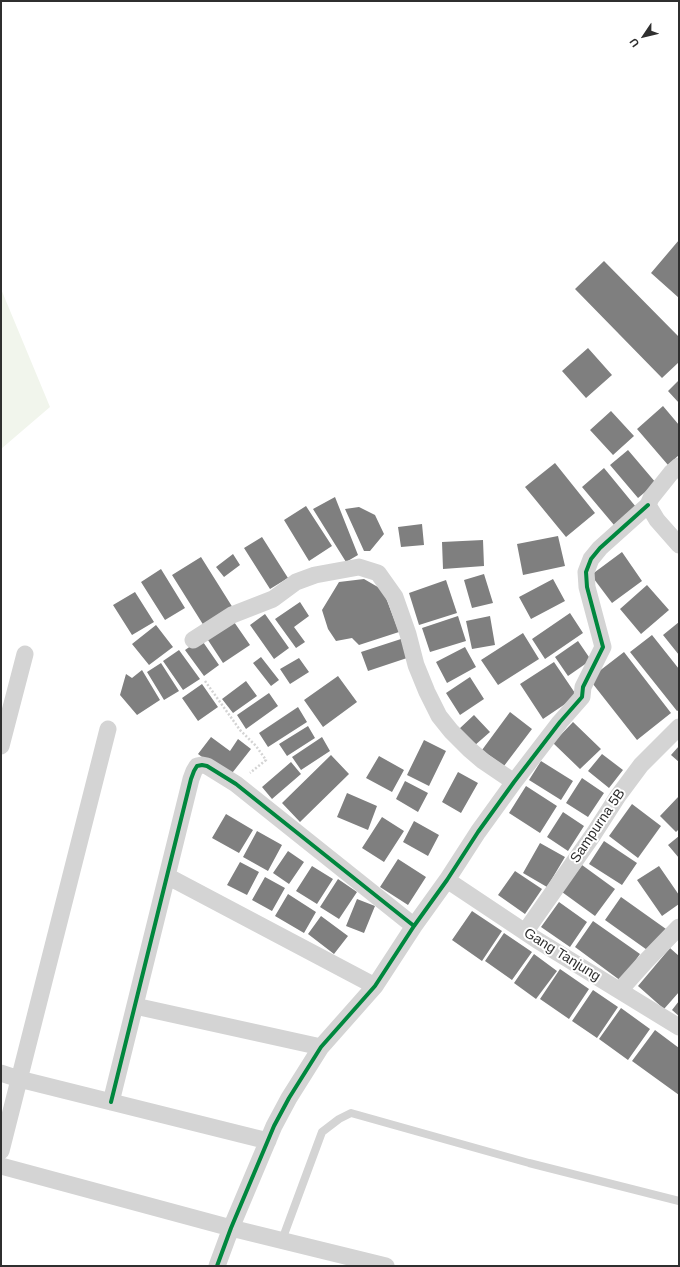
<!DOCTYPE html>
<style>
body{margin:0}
#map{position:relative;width:680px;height:1267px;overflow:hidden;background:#fff;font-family:Arial,sans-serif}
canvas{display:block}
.frame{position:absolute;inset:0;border:2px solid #2f2f2f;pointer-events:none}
.north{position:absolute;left:624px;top:16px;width:40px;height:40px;-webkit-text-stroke:3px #fff;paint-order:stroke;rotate:235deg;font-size:11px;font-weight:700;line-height:16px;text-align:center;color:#2f2f2f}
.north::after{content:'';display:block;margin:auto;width:14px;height:18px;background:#2f2f2f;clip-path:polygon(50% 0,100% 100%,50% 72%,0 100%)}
</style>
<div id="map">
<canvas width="680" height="1267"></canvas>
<div class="frame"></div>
<div class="north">U</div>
</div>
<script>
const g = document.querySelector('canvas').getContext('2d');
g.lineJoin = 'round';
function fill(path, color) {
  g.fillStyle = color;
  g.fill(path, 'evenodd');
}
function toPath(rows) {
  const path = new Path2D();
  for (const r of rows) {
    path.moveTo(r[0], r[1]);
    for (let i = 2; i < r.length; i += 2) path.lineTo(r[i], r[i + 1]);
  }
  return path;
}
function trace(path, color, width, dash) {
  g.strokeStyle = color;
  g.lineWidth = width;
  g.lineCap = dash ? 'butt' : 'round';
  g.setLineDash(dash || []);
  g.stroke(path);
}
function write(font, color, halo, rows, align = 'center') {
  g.font = font + ' Arial,sans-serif';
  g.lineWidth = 4;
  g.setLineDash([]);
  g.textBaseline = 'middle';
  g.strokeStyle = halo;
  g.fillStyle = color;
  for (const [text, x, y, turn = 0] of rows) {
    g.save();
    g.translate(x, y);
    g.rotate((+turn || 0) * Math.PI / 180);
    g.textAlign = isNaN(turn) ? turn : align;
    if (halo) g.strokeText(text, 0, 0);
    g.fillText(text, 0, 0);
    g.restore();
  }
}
const green = toPath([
 [1,289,50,407,1,449]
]);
const building = toPath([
 [679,240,679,298,651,273],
 [604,261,679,337,679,362,662,378,575,289],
 [588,348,612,375,586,398,562,371],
 [679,380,679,403,668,391],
 [663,406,679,425,679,455,668,465,637,429],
 [611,411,634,436,613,455,590,430],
 [628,450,656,483,638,498,610,465],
 [555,463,595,513,566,537,525,487],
 [604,468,636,507,614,525,582,487],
 [335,497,358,555,346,562,313,509],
 [306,506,332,546,309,561,284,520],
 [359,507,375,515,384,534,370,551,364,551,345,509],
 [422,524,424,545,401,547,398,527],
 [558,536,565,566,523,575,517,544],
 [262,537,288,578,270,589,244,548],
 [483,540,484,566,443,569,442,542],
 [622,552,642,581,612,603,591,575],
 [233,554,240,565,224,577,216,567],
 [201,557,233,608,204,626,172,575],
 [161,569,185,608,165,620,141,582],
 [484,574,493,603,472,608,464,580],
 [364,579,383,590,399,632,359,645,352,638,336,641,328,629,322,610,339,582],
 [553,579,565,601,531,619,519,597],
 [446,580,457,613,419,625,409,593],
 [647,585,669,610,641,634,620,609],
 [135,592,154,622,132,635,113,605],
 [300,602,309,616,294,627,305,642,296,648,275,619],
 [570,613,583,633,545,659,532,639],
 [265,614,289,648,274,659,250,625],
 [458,616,466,641,430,652,422,628],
 [490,616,495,645,472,649,466,621],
 [232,619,250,645,223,663,206,637],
 [679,622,679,655,663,635],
 [156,625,173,647,149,665,132,644],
 [523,633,539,659,498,685,481,660],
 [652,635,679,669,679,710,677,711,630,652],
 [201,639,219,665,204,676,185,650],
 [401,639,407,658,368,671,361,652],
 [578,641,591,660,568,676,555,657],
 [465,647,476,667,447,683,436,662],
 [179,650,200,679,183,690,163,661],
 [624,652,671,713,637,740,589,679],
 [261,657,279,680,271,686,253,663],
 [299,658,309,672,290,684,280,669],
 [554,662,577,696,543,719,520,684],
 [161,663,179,691,164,700,147,672],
 [142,670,160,700,137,715,120,695,126,674,132,678],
 [338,676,357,702,323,727,304,700],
 [470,677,484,699,460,715,446,693],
 [246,681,257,696,233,713,222,699],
 [202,684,218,707,198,721,182,698],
 [269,693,278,706,246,729,237,715],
 [298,707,307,722,268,747,259,733],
 [510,712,532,729,504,766,482,750],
 [474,715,490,732,474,746,459,729],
 [573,722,601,749,580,769,553,743],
 [308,726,315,738,287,756,279,744],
 [211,737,230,751,238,739,251,749,229,777,198,754],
 [322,737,330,751,301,770,292,757],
 [424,740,446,751,429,786,407,775],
 [679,746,679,762,671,755],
 [602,754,623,770,609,788,588,771],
 [331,755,349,774,300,822,282,803],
 [379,756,404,770,392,792,366,778],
 [541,761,573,781,561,800,529,780],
 [291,762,301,774,272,799,262,787],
 [458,772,478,783,461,813,442,802],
 [582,778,604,793,588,817,566,803],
 [405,781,428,793,418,812,396,799],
 [526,786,557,806,540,833,509,813],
 [347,793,377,806,368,830,337,817],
 [679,796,679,829,676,832,660,816],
 [632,804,661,826,638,858,609,836],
 [563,812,584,826,568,851,547,837],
 [226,814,253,830,239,853,212,838],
 [382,817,404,831,384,862,362,848],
 [414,821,439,835,428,856,403,842],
 [257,831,282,845,268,871,243,857],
 [679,836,679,858,668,845],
 [604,841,637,863,622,885,589,864],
 [540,843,565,857,547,887,523,873],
 [288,851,304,862,289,884,273,873],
 [398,859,426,877,408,905,380,887],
 [240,862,259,872,247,895,227,885],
 [582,865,615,889,595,916,562,892],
 [312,866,333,879,317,904,296,891],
 [659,866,679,895,679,904,662,916,637,880],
 [515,871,542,889,525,914,498,895],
 [265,877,285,888,272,911,252,900],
 [338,879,357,892,339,919,320,907],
 [288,894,316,912,304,933,275,916],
 [621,897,666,929,650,952,605,920],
 [357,899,375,906,364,933,346,926],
 [559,902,587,922,570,947,541,927],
 [472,911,502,931,482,961,452,940],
 [321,916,348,936,334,954,308,934],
 [593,921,640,954,621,981,575,947],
 [504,933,532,952,512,980,485,961],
 [670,948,679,956,679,992,664,1009,638,986],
 [534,954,557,971,536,999,514,983],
 [560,969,589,989,569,1019,540,999],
 [593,990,618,1007,597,1038,572,1021],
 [679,1001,679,1016,672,1010],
 [621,1008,650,1029,628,1060,599,1039],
 [655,1030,679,1048,679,1095,632,1061]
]);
const path = toPath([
 [205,681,240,730,256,746,266,760,250,773]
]);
const lane = toPath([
 [282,1240,322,1132,339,1119,351,1113,529,1163,679,1201]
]);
const street = toPath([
 [679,466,671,473,651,498,648,505,657,520,679,545],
 [193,640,232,615,273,599,296,582,315,575,359,567,378,573,395,597,408,634,416,665,427,692,439,716,451,731,469,749,483,761,514,782],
 [1,746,25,654],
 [167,876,375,986],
 [447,880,537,940,679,1027],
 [525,932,593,835,618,796,641,765,679,727],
 [620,990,646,961,679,927],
 [135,1006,321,1047],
 [1,1073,19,1079,268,1141],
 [111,1102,191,779,194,771,197,766,202,765,207,766,236,784,414,926],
 [1,1151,108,729],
 [1,1166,231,1228,386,1266],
 [217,1266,231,1228,274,1126,289,1098,321,1047,375,986,414,926,447,880,478,832,514,782,560,722,582,697,583,687,603,647,587,587,586,572,591,559,600,548,648,505]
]);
const cycleway = toPath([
 [111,1102,191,779,194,771,197,766,202,765,207,766,236,784,414,926],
 [217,1266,231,1228,274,1126,289,1098,321,1047,375,986,414,926,447,880,478,832,514,782,560,722,582,697,583,687,603,647,587,587,586,572,591,559,600,548,648,505]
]);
const streetNames = [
 ["Sampurna 5B",598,826,-56],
 ["Gang Tanjung",562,955,32]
];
fill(green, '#f1f5ec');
fill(building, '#7f7f7f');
trace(path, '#d4d4d4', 2.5, [2, 2]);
trace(lane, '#d4d4d4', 8);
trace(street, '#d4d4d4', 17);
trace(cycleway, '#00873e', 4);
write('14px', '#2f2f2f', '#fff', streetNames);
</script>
